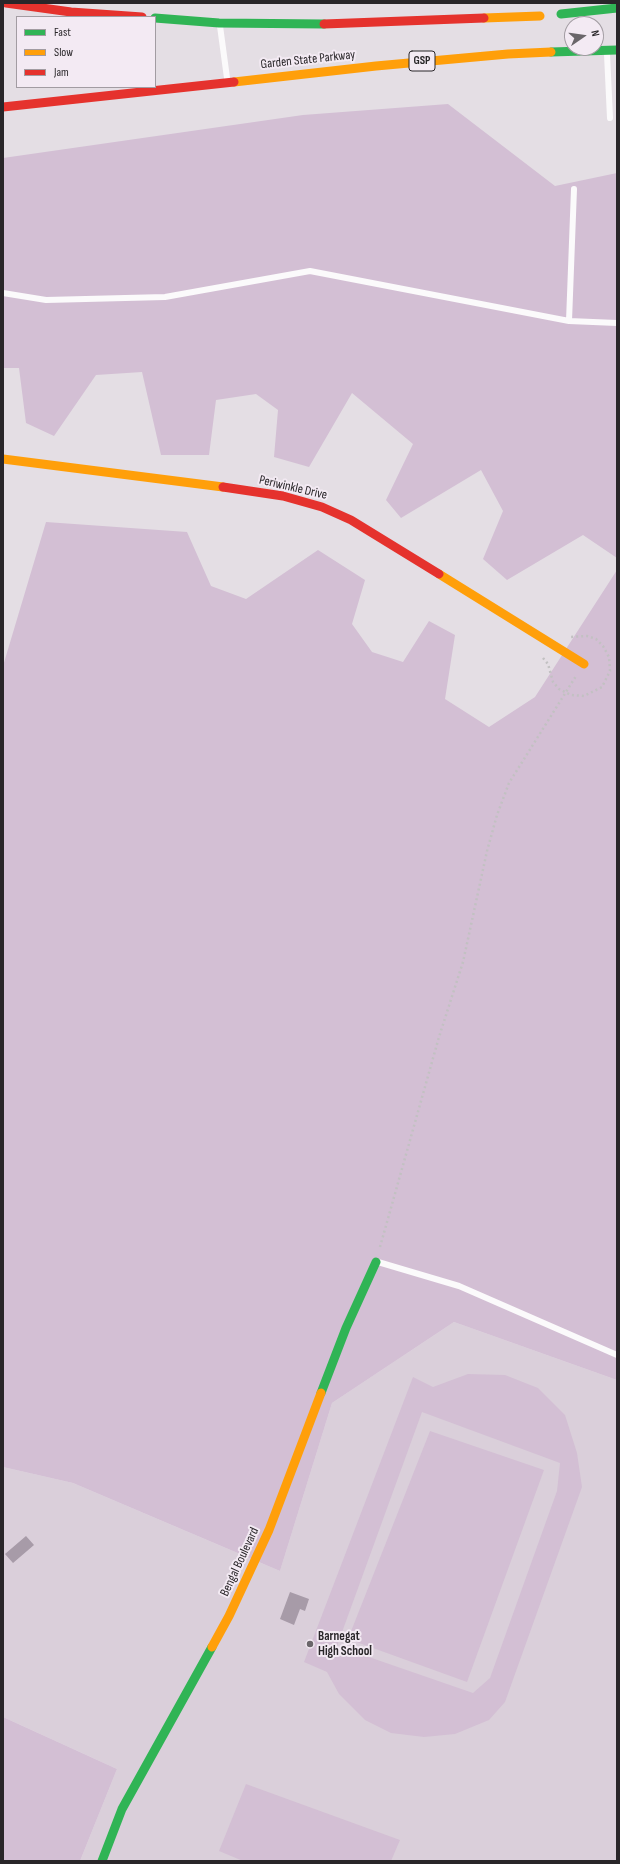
<!DOCTYPE html>
<style>
body{margin:0}
#map{position:relative;width:620px;height:1864px;overflow:hidden;background:#e4dee4;font-family:"Sofia Sans Condensed",sans-serif}
canvas{display:block}
.frame{position:absolute;inset:0;border:4px solid #292629;pointer-events:none}
.legend{position:absolute;left:16px;top:16px;width:140px;height:72px;box-sizing:border-box;background:#f3eaf3;border:1px solid #a29ca2;margin:0;padding:5px 7px;list-style:none;font-size:12px;color:#292629}
.legend li{display:flex;align-items:center;gap:8px;height:20px}
.legend b{width:20px;border:1px solid #a29ca2}
.north{position:absolute;left:564px;top:16px;width:40px;height:40px;box-sizing:border-box;background:#f3eaf3;border:1px solid #a29ca2;border-radius:50%;rotate:77deg;font-size:11px;font-weight:700;line-height:16px;text-align:center;color:#292629}
.north::after{content:'';display:block;margin:auto;width:14px;height:18px;background:#6a666a;clip-path:polygon(50% 0,100% 100%,50% 72%,0 100%)}
</style>
<div id="map">
<canvas width="620" height="1864"></canvas>
<div class="frame"></div>
<ul class="legend">
<li><b style="height:5px;background:#30b455"></b>Fast</li>
<li><b style="height:5px;background:#ff9f0a"></b>Slow</li>
<li><b style="height:5px;background:#e5322d"></b>Jam</li>
</ul>
<div class="north">N</div>
</div>
<script>
const g = document.querySelector('canvas').getContext('2d');
g.lineJoin = 'round';
function fill(path, color) {
  g.fillStyle = color;
  g.fill(path, 'evenodd');
}
function toPath(rows) {
  const path = new Path2D();
  for (const r of rows) {
    path.moveTo(r[0], r[1]);
    for (let i = 2; i < r.length; i += 2) path.lineTo(r[i], r[i + 1]);
  }
  return path;
}
function trace(path, color, width, dash) {
  g.strokeStyle = color;
  g.lineWidth = width;
  g.lineCap = dash ? 'butt' : 'round';
  g.setLineDash(dash || []);
  g.stroke(path);
}
function write(font, color, halo, rows, align = 'center') {
  g.font = font + ' "Sofia Sans Condensed",sans-serif';
  g.lineWidth = 4;
  g.setLineDash([]);
  g.textBaseline = 'middle';
  g.strokeStyle = halo;
  g.fillStyle = color;
  for (const [text, x, y, turn = 0] of rows) {
    g.save();
    g.translate(x, y);
    g.rotate((+turn || 0) * Math.PI / 180);
    g.textAlign = isNaN(turn) ? turn : align;
    if (halo) g.strokeText(text, 0, 0);
    g.fillText(text, 0, 0);
    g.restore();
  }
}
const built = toPath([
 [454,1322,617,1380,617,1861,80,1861,117,1769,3,1717,3,1467,73,1483,280,1571,332,1403]
]);
const green = toPath([
 [448,104,555,186,617,173,617,558,583,535,507,580,483,559,503,511,481,470,401,518,386,500,413,444,352,393,309,467,274,457,278,410,256,394,216,400,209,455,161,455,142,372,96,375,54,436,26,423,19,368,3,368,3,158,303,115],
 [46,522,187,532,211,586,246,599,318,550,365,580,352,624,372,652,403,662,429,621,455,635,445,699,489,727,535,697,617,570,617,1380,454,1322,332,1403,280,1571,73,1483,3,1467,3,666],
 [468,1374,505,1375,538,1388,565,1415,577,1453,582,1487,505,1702,489,1720,455,1734,424,1737,391,1733,365,1720,339,1694,327,1672,304,1662,413,1377,433,1387],
 [422,1412,560,1463,557,1491,490,1678,473,1693,337,1646],
 [430,1431,544,1470,467,1682,348,1639],
 [3,1717,117,1769,80,1861,3,1861],
 [246,1784,400,1840,391,1861,243,1861,219,1851]
]);
const building = toPath([
 [26,1536,34,1545,13,1563,5,1554],
 [290,1592,309,1599,305,1611,300,1609,294,1625,280,1619]
]);
const path = toPath([
 [543,658,548,664,553,682,559,689,571,695,584,696,602,687,610,671,609,657,603,646,596,639,587,636,569,637],
 [380,1247,439,1037,463,962,487,851,497,815,509,783,576,676]
]);
const lane = toPath([
 [220,26,227,78],
 [607,54,610,118],
 [3,293,46,300,165,297,310,271,569,321,617,323],
 [569,321,574,189],
 [378,1262,459,1286,617,1355]
]);
const fast = toPath([
 [561,14,617,8],
 [155,18,219,23,324,24],
 [551,52,617,50],
 [321,1393,346,1328,376,1262],
 [102,1861,122,1809,212,1647]
]);
const slow = toPath([
 [484,18,540,16],
 [234,82,376,66,508,54,551,52],
 [3,459,223,487],
 [439,574,584,664],
 [212,1647,229,1616,269,1530,321,1393]
]);
const jam = toPath([
 [6,3,71,12,142,17],
 [324,24,484,18],
 [3,107,234,82],
 [223,487,283,496,322,507,351,520,439,574]
]);
const markers = [
 [310,1644,4,"#6a666a"]
];
const shields = [
 [422,61,26]
];
const shieldNames = [
 ["GSP",422,61]
];
const streetNames = [
 ["Garden State Parkway",308,60,-6],
 ["Periwinkle Drive",293,488,13],
 ["Bengal Boulevard",240,1562,-65]
];
const poiNames = [
 ["Barnegat",318,1637],
 ["High School",318,1652]
];
fill(built, '#dacfda');
fill(green, '#d3bfd4');
fill(building, '#a79ba8');
trace(path, '#c2c1c2', 2.5, [2, 3]);
trace(lane, '#fbfafb', 6);
trace(fast, '#30b455', 9);
trace(slow, '#ff9f0a', 9);
trace(jam, '#e5322d', 9);
for (const [x, y, r, color] of markers) {
  const dot = new Path2D();
  dot.arc(x, y, r, 0, 2 * Math.PI);
  g.fillStyle = color;
  g.fill(dot);
  trace(dot, '#f3eaf3', 1.5);
}
for (const [x, y, w] of shields) {
  const box = new Path2D();
  box.roundRect(x - w / 2, y - 10, w, 20, 3);
  g.fillStyle = '#f3eaf3';
  g.fill(box);
  trace(box, '#292629', 1);
}
write('bold 12px', '#292629', null, shieldNames);
write('13px', '#292629', '#f3eaf3', streetNames);
write('bold 13px', '#292629', '#f3eaf3', poiNames, 'left');
</script>
